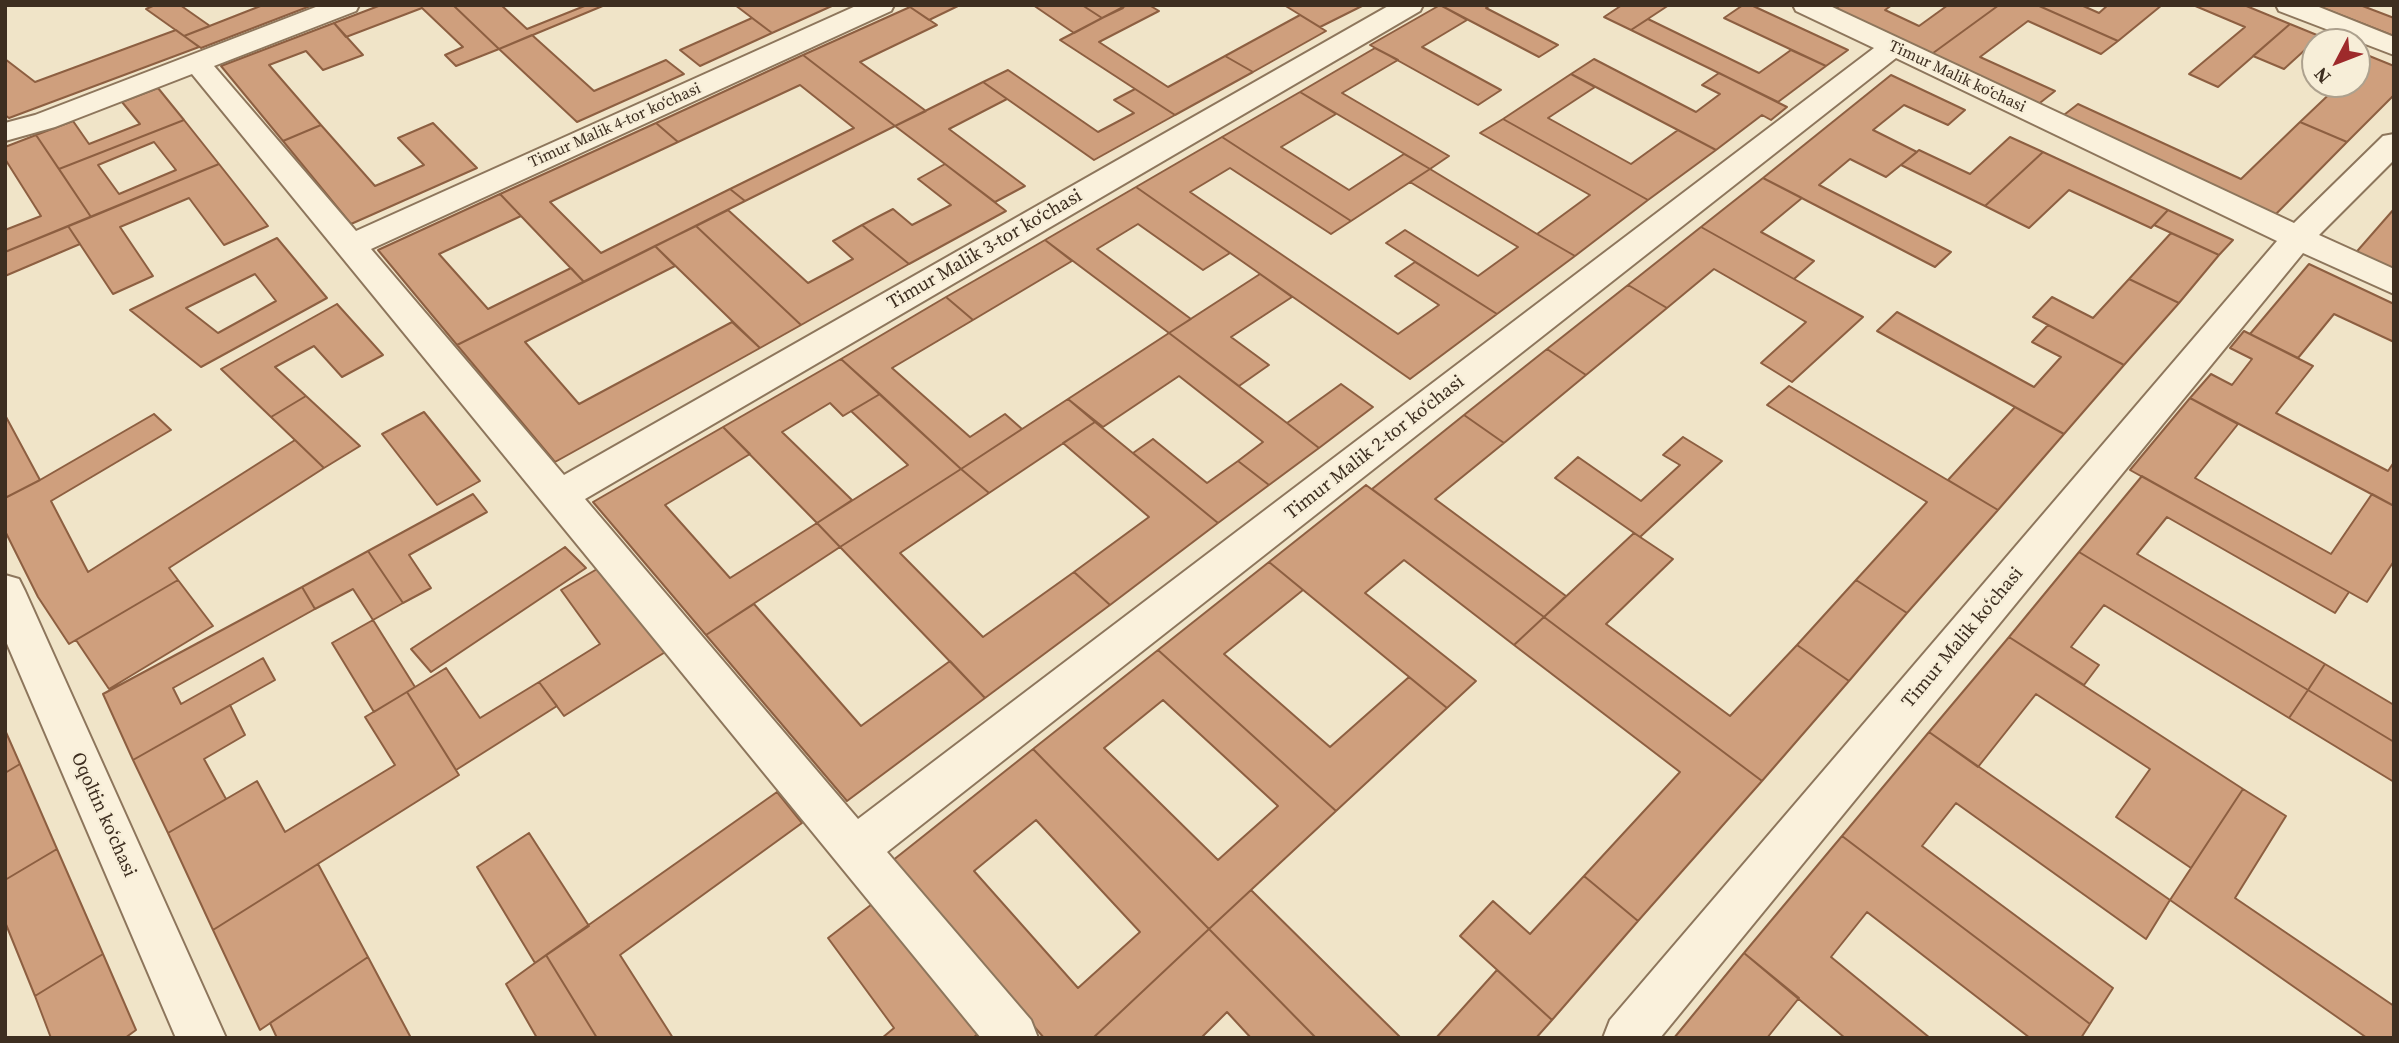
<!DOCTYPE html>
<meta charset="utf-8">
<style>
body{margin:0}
#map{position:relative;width:2399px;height:1043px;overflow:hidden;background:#f0e4c8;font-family:"Source Serif 4",serif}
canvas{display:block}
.frame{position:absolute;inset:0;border:7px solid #3d2e20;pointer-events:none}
.north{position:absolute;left:2301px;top:28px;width:70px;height:70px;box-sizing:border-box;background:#f7eed8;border:2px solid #ada18e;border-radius:50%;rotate:228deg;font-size:19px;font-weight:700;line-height:28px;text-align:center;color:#3d2e20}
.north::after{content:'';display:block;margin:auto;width:24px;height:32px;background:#9e2a2b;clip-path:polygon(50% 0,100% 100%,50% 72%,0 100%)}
</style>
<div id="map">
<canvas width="2399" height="1043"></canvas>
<div class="frame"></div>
<div class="north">N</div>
</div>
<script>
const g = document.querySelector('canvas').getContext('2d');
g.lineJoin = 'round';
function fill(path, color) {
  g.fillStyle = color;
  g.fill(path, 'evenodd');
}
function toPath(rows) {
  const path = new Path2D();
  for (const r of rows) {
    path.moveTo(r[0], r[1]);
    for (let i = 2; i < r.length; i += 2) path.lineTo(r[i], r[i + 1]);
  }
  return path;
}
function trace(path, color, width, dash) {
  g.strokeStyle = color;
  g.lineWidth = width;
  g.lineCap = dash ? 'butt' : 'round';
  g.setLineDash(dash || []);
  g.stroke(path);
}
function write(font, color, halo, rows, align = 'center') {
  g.font = font + ' "Source Serif 4",serif';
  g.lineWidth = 5;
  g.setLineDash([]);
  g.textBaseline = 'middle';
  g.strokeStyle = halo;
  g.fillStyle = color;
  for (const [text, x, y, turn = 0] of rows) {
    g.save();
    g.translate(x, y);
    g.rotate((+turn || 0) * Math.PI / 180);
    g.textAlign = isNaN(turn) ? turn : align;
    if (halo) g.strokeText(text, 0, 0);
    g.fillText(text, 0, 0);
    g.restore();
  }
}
const building = toPath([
 [155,5,180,5,210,26,184,36,146,9,155,5],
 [263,5,313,5,201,48,184,36,263,5],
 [381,5,453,5,499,49,456,66,445,55,463,47,422,8,346,37,334,23,381,5],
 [453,5,501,5,527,29,587,5,605,5,499,49,453,5],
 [735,5,779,6,834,5,772,33,735,5],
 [913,5,960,5,929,20,910,7,913,5],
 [1033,5,1082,5,1102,18,1074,33,1033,5],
 [1082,5,1119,5,1123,8,1102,18,1082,5],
 [1127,5,1149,5,1159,11,1099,42,1168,87,1225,56,1253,72,1175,115,1060,40,1127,5],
 [1284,5,1364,5,1320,27,1284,5],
 [1440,5,1491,5,1486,8,1558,45,1539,57,1440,5],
 [1440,5,1467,20,1422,47,1501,90,1478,105,1370,45,1440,5],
 [1622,5,1669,5,1631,30,1604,17,1622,5],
 [1743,5,1751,5,1848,50,1826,66,1724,18,1743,5],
 [1841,5,1892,5,1885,10,1919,26,1948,5,1999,5,1929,56,1833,10,1841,5],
 [1999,5,2037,5,2118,41,2101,54,2028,21,1980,57,2055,91,2036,106,1929,56,1999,5],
 [2037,5,2081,5,2099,13,2108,5,2162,5,2118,41,2037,5],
 [2193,5,2244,5,2290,24,2218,87,2189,74,2245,27,2193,5],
 [2315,5,2360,5,2394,18,2394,36,2315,5],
 [910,7,937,25,860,62,926,111,895,126,803,55,910,7],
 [1300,15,1326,31,1253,72,1225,56,1300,15],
 [752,18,772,33,700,66,680,50,752,18],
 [1648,19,1759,73,1791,50,1826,66,1778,102,1631,30,1648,19],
 [334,23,363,55,323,70,306,51,269,65,321,125,283,141,221,66,334,23],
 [2290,24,2334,42,2315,42,2315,51,2307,48,2284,69,2253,56,2290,24],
 [176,30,199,47,9,118,5,115,5,59,35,82,176,30],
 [532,35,594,91,666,60,684,74,577,122,499,49,532,35],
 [1375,48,1398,60,1342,93,1449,156,1430,169,1300,92,1375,48],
 [2357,51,2394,66,2394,95,2347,142,2300,122,2340,84,2357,84,2357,51],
 [803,55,895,126,745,201,730,189,854,128,800,85,678,142,656,123,803,55],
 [1594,59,1696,112,1720,94,1702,85,1719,73,1787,107,1771,120,1762,115,1716,150,1571,74,1594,59],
 [1008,70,1098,132,1134,113,1114,100,1135,89,1175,115,1094,160,983,82,1008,70],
 [1571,74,1595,87,1548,118,1631,164,1678,130,1716,150,1648,200,1503,119,1571,74],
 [1891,75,1965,110,1948,125,1904,105,1873,130,1917,152,1886,177,1850,159,1819,185,1951,252,1935,267,1763,178,1891,75],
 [983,82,1007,99,949,129,1025,186,995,202,895,126,983,82],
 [158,88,184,120,59,169,36,135,73,121,89,144,140,124,122,102,158,88],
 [1300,92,1336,114,1281,147,1349,190,1404,154,1430,169,1351,221,1222,137,1300,92],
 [2078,104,2241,179,2300,122,2347,142,2272,218,2060,118,2078,104],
 [1503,119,1648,200,1575,256,1537,234,1590,195,1480,133,1503,119],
 [184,120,219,164,91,217,59,169,184,120],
 [154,142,176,170,119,194,98,165,154,142],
 [433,123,477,168,351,224,283,141,321,125,375,186,424,165,398,138,433,123],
 [656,123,678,142,550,202,601,253,730,189,745,201,584,282,500,194,656,123],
 [36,135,91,217,5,252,5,230,41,216,5,159,5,147,36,135],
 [1222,137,1351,221,1331,234,1230,168,1190,192,1398,334,1439,305,1395,276,1415,262,1497,314,1410,379,1136,187,1222,137],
 [2010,137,2043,152,1985,206,1901,165,1919,150,1970,174,2010,137],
 [2043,152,2168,210,2151,228,2069,190,2029,228,1985,206,2043,152],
 [219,164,268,226,224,245,189,198,120,227,153,276,113,294,68,226,219,164],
 [945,164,1006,211,909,264,862,225,893,209,912,225,951,205,918,179,945,164],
 [1430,169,1537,234,1575,256,1497,314,1386,243,1405,230,1478,276,1518,247,1410,182,1430,169],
 [1763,178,1802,198,1761,232,1814,261,1794,279,1701,227,1763,178],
 [1136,187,1230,253,1203,270,1138,224,1097,249,1191,319,1169,333,1045,240,1136,187],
 [500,194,521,216,439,254,488,309,571,268,584,282,457,345,378,250,500,194],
 [2394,209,2394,276,2352,257,2394,209],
 [728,210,808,283,853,259,833,241,862,225,909,264,801,325,696,226,728,210],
 [2168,210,2233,240,2219,255,2154,225,2168,210],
 [68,226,80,244,5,276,5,252,68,226],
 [696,226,801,325,760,348,655,246,696,226],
 [1701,227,1794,279,1863,317,1792,382,1761,363,1806,322,1714,269,1667,308,1628,285,1701,227],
 [2171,233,2219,255,2179,303,2129,279,2171,233],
 [277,238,327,298,201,367,130,310,277,238],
 [255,274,276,301,218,333,186,308,255,274],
 [1045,240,1072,261,973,320,946,297,1045,240],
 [655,246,675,266,525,342,579,404,732,322,760,348,555,462,457,345,655,246],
 [2309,264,2394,304,2394,342,2334,314,2298,358,2250,334,2309,264],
 [1260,274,1292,297,1231,337,1269,365,1239,386,1169,333,1260,274],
 [2129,279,2179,303,2124,365,2033,317,2052,297,2093,318,2129,279],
 [1628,285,1667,308,1586,375,1547,349,1628,285],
 [946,297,973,320,892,368,970,437,1005,414,1022,429,961,469,841,359,946,297],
 [337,304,383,355,342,377,314,346,275,367,306,396,271,417,221,369,337,304],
 [1897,312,2034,387,2061,357,2032,342,2048,325,2124,365,2064,434,1877,331,1897,312],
 [2244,331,2313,366,2276,413,2388,471,2394,462,2394,506,2190,398,2211,374,2232,385,2252,359,2230,348,2244,331],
 [1169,333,1287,423,1319,448,1269,485,1238,461,1263,442,1179,376,1103,427,1068,399,1169,333],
 [1547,349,1586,375,1504,443,1464,415,1547,349],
 [841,359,880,394,843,416,830,403,782,432,852,500,817,523,723,427,841,359],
 [1341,384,1373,407,1319,448,1287,423,1341,384],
 [1789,386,1998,510,1907,613,1856,580,1927,502,1767,405,1789,386],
 [880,394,961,469,840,547,817,523,908,465,851,411,880,394],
 [306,396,360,446,324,468,271,417,306,396],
 [2190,398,2238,424,2195,478,2331,554,2372,494,2394,506,2394,561,2367,602,2130,470,2190,398],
 [1068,399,1095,422,989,493,961,469,1068,399],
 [2015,407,2064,434,1998,510,1948,480,2015,407],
 [424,412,480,481,437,505,382,434,424,412],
 [154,414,171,430,51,501,88,572,295,440,324,468,169,568,178,580,69,644,38,597,5,531,5,498,40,480,154,414],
 [5,415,40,480,5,498,5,415],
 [1464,415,1504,443,1435,499,1566,596,1544,617,1372,489,1464,415],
 [1095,422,1218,523,1110,605,1074,572,1149,517,1063,443,1095,422],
 [723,427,750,454,665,505,730,578,817,523,840,547,706,635,593,502,723,427],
 [1683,437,1722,461,1640,537,1555,478,1578,457,1641,501,1680,465,1663,455,1683,437],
 [1153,439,1207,483,1238,461,1269,485,1218,523,1133,453,1153,439],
 [961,469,989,493,900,553,983,637,1074,572,1110,605,985,698,840,547,961,469],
 [2142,476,2349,592,2335,613,2167,517,2137,554,2325,664,2308,690,2079,552,2142,476],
 [1366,485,1544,617,1514,645,1404,560,1365,593,1476,681,1447,708,1269,562,1366,485],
 [473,494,487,512,409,555,431,588,403,603,368,551,473,494],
 [1634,533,1673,559,1606,624,1730,716,1797,645,1849,681,1762,781,1544,617,1634,533],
 [565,547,586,568,431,672,411,649,565,547],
 [368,551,403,603,373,620,353,589,315,609,302,587,368,551],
 [2079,552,2308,690,2289,718,2104,605,2071,647,2099,665,2084,685,2009,637,2079,552],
 [1269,562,1303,590,1224,654,1330,747,1409,677,1447,708,1336,811,1158,650,1269,562],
 [604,565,670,649,564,716,539,682,600,644,561,590,604,565],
 [178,580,213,626,109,689,76,640,178,580],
 [1856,580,1907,613,1849,681,1797,645,1856,580],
 [302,587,315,609,173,688,181,704,263,658,275,680,133,760,103,694,302,587],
 [754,604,861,726,950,661,985,698,847,801,706,635,754,604],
 [1544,617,1762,781,1638,921,1584,876,1680,772,1514,645,1544,617],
 [373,620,415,687,374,712,332,643,373,620],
 [2009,637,2243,789,2191,868,2116,817,2150,769,2036,694,1978,767,1929,732,2009,637],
 [1158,650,1336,811,1209,929,1033,749,1158,650],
 [1163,700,1278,806,1218,860,1104,748,1163,700],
 [2325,664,2394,705,2394,742,2308,690,2325,664],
 [446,668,480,718,539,682,557,706,456,770,407,692,446,668],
 [2308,690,2394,742,2394,782,2289,718,2308,690],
 [407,692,459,775,213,930,168,833,257,781,285,832,395,765,365,717,407,692],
 [230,705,245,735,204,759,226,799,168,833,133,760,230,705],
 [5,730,20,764,5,773,5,730],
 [1929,732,2170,900,2146,939,1956,803,1922,846,2113,988,2090,1024,1842,836,1929,732],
 [1033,749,1209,929,1093,1038,1044,1038,892,861,1033,749],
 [1036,820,1140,932,1078,988,974,871,1036,820],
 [20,764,57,849,5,880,5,773,20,764],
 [2243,789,2286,816,2235,898,2394,1006,2394,1038,2367,1038,2170,900,2243,789],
 [777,792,802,823,620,955,673,1038,597,1038,546,955,777,792],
 [529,833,589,926,535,963,477,867,529,833],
 [1842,836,2090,1024,2081,1038,2030,1038,1867,912,1831,957,1930,1038,1845,1038,1744,953,1842,836],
 [57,849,103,954,35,996,5,922,5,880,57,849],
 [318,864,368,957,260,1030,213,930,318,864],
 [1584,876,1638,921,1552,1020,1460,936,1493,901,1530,934,1584,876],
 [1251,890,1401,1038,1316,1038,1209,929,1251,890],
 [876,901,980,1032,973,1038,882,1038,894,1028,828,938,876,901],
 [1209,929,1316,1038,1251,1038,1227,1012,1201,1038,1093,1038,1209,929],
 [1744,953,1799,998,1767,1038,1674,1038,1744,953],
 [103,954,136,1030,125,1038,51,1038,35,996,103,954],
 [546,955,597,1038,537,1038,506,984,546,955],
 [368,957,411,1038,277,1038,270,1023,368,957],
 [1497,970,1552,1020,1536,1038,1436,1038,1497,970]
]);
const street = toPath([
 [321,5,359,5,356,11,214,66,356,231,858,5,894,5,891,11,371,249,564,475,1390,5,1423,5,1420,11,585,499,858,819,1874,48,1796,11,1793,5,1828,5,2294,223,2383,136,2394,134,2394,160,2319,235,2394,269,2394,294,2303,253,1660,1038,1603,1038,1610,1020,2277,241,1896,58,887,852,1031,1020,1038,1038,981,1038,192,74,55,127,5,141,5,123,35,115,321,5],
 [2276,5,2314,5,2394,37,2394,55,2279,11,2276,5],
 [5,575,19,579,25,591,226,1038,176,1038,5,639,5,575]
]);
const farStreetnames = [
 ["Timur Malik koʻchasi",1957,77,25],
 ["Timur Malik 4-tor koʻchasi",615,126,-24]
];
const streetNames = [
 ["Timur Malik 3-tor koʻchasi",985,250,-30],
 ["Timur Malik 2-tor koʻchasi",1375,448,-38],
 ["Timur Malik koʻchasi",1963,638,-50],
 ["Oqoltin koʻchasi",103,815,66]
];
fill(building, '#cf9f7d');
trace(building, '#8d5f41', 2);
trace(street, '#8d765c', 4);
fill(street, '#faf1dc');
write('16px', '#3d2e20', '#f7eed8', farStreetnames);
write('19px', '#3d2e20', '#f7eed8', streetNames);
</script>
